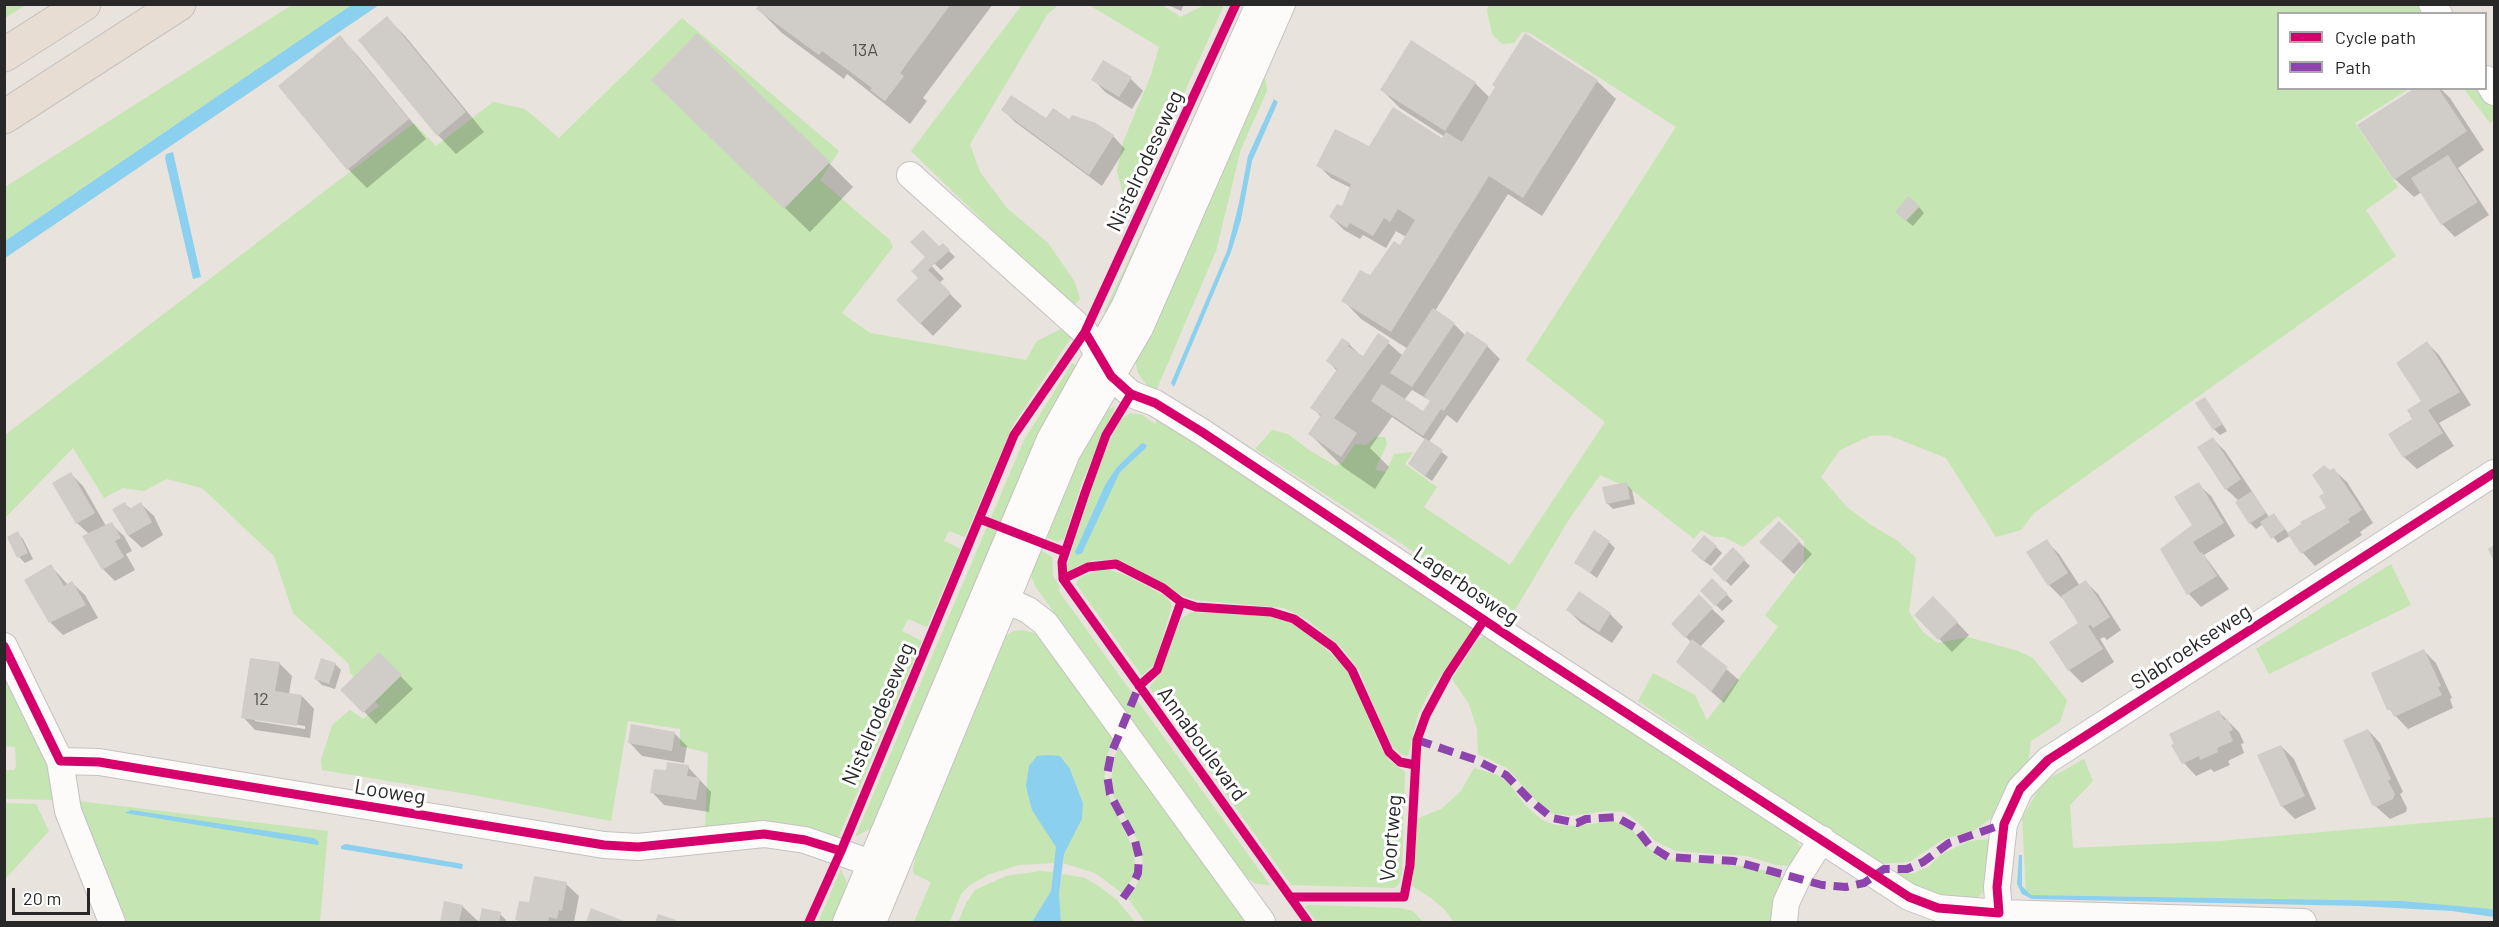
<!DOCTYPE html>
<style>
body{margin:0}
#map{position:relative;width:2499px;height:927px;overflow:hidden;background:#e8e3dc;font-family:Barlow,sans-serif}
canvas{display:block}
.frame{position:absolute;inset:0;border:6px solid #282828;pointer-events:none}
.legend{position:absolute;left:2277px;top:12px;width:210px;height:78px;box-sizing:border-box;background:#fff;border:2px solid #a9a9a9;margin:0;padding:8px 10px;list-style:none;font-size:18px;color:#282828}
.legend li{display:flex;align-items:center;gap:12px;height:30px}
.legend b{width:30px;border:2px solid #a9a9a9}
.scale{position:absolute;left:12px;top:888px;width:78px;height:27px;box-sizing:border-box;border:3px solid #282828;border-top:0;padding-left:8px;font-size:18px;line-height:21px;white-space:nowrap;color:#282828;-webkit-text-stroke:4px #fff;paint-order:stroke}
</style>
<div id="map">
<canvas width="2499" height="927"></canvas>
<div class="frame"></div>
<ul class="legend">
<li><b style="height:8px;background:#d6006c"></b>Cycle path</li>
<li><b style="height:8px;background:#8e44ad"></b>Path</li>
</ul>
<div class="scale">20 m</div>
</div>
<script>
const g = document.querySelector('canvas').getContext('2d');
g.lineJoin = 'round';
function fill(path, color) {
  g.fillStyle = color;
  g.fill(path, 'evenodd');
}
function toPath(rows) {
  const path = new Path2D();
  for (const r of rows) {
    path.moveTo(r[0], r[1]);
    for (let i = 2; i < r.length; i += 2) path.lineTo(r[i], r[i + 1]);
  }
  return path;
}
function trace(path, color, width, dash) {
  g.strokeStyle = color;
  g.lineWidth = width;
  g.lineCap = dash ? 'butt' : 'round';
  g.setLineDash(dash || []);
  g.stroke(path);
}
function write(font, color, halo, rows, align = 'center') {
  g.font = font + ' Barlow,sans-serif';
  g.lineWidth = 6;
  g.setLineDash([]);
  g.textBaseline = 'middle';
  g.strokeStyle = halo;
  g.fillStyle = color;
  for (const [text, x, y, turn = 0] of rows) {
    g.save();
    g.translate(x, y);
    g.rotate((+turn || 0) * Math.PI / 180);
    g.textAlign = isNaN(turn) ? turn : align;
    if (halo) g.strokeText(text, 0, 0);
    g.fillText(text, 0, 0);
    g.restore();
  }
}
const green = toPath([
 [5,4,26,4,26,5,5,18],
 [2425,4,2432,13,2278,14,2278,88,2409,89,2355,123,2398,187,2366,210,2396,256,2034,513,2021,530,1996,537,1946,458,1888,435,1870,436,1840,450,1821,477,1848,508,1871,525,1898,541,1916,558,1909,612,1923,632,1938,643,1968,637,2018,651,2033,658,2067,700,2060,722,2031,741,2028,765,1998,813,1975,830,1944,839,1909,862,1878,864,1638,701,1653,673,1695,695,1707,720,1778,627,1765,615,1804,565,1804,541,1778,516,1743,547,1724,537,1714,537,1701,530,1694,539,1629,488,1600,475,1568,521,1512,615,1255,449,1272,430,1288,434,1309,450,1336,466,1343,462,1355,444,1366,445,1375,437,1385,437,1387,444,1375,470,1386,472,1394,454,1413,452,1405,464,1437,487,1424,507,1510,565,1605,422,1526,360,1676,127,1530,33,1522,32,1514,43,1502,44,1492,34,1487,11,1488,5],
 [292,5,353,5,5,241,5,187],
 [1022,5,1058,5,1047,15,970,144,980,172,1007,208,1048,243,1075,282,1080,299,1072,307,911,151],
 [1089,5,1162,5,1181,17,1204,5,1224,5,1131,210,1123,194,1117,171,1123,142,1151,75,1159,47],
 [682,18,839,151,820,180,890,240,893,247,842,313,870,333,1026,360,1037,341,1063,328,1071,338,1013,425,965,537,949,531,944,541,961,549,927,627,908,619,902,631,922,641,838,838,816,830,758,825,705,829,708,753,680,746,680,729,628,721,611,821,473,795,322,770,321,760,332,725,350,710,363,719,379,706,350,673,349,664,293,613,274,556,202,488,167,479,144,491,123,488,104,498,73,448,5,518,5,435,414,123,436,146,493,102,525,109,559,138],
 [1264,68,1267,91,1241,149,1216,251,1156,391,1146,384,1138,373,1135,361],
 [2486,88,2494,100,2494,120,2490,123,2464,89],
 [1152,210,1160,214,1111,315,1104,312],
 [1072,363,1080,368,873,827,855,837,1024,440],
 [1115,407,1082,482,1064,539,1057,542,1042,535,1086,430,1106,410],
 [1130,413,1142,415,1155,424,1158,417,1471,620,1472,629,1468,637,1429,692,1418,715,1408,756,1402,755,1394,748,1386,735,1359,670,1342,648,1309,621,1284,608,1195,600,1181,595,1121,561,1094,560,1077,566,1067,573,1066,569,1093,484,1109,442,1122,418],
 [1142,443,1147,445,1146,448,1120,472,1075,552,1105,485,1117,467],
 [1037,548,1052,557,1053,575,1060,588,1058,590,1270,885,1257,884,1244,877,1035,586,1030,572],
 [2391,564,2411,605,2269,674,2256,649],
 [1105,568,1128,576,1167,597,1172,606,1155,663,1142,676,1076,584,1080,577],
 [1191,612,1269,616,1291,623,1316,640,1338,660,1350,675,1381,748,1390,761,1405,772,1402,873,1399,884,1394,888,1291,885,1149,687,1156,679,1167,657,1181,619],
 [1022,630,1038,634,1115,738,1106,757,1104,786,1134,851,1135,869,1132,879,1122,893,1095,873,1063,863,1064,854,1082,819,1083,803,1070,769,1055,863,1019,865,987,875,970,885,961,894,950,922,914,922,931,882,914,874,913,869,925,814,1000,641,1013,631],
 [1489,631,1794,834,1800,847,1800,854,1792,866,1776,865,1747,856,1676,851,1655,841,1641,825,1625,812,1606,811,1570,816,1550,813,1540,805,1507,768,1478,754,1477,729,1469,704,1452,679,1477,641],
 [4,665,47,753,54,800,5,799,5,770,14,770,16,767,15,747,5,746],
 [1120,745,1248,922,1145,922,1127,897,1134,890,1139,880,1143,864,1140,845,1112,793,1111,781,1115,755],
 [2084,759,2093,781,2070,805,2073,848,2219,841,2494,817,2494,910,2403,901,2031,895,2026,892,2022,818,2043,782],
 [1474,768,1498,775,1510,785,1525,805,1542,820,1556,825,1575,826,1613,821,1629,827,1658,857,1677,861,1742,866,1767,871,1785,879,1774,922,1454,922,1445,910,1431,898,1412,886,1416,819,1441,809,1461,791],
 [78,801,328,831,320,922,127,922],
 [5,803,36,804,49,831,5,879],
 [1993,839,1988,887,1975,900,1965,903,1907,886,1889,873,1914,873,1928,867,1942,854,1969,841],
 [841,869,846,881,847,894,838,922,818,922],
 [1040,871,1053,872,1051,891,1032,922,958,922,966,903,975,890,1006,876],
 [1062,874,1085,878,1100,887,1117,900,1135,922,1061,922,1059,894],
 [1308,905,1401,908,1413,911,1423,922,1317,922,1305,907]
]);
const water = toPath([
 [353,4,379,5,5,258,5,241],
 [1274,99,1278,102,1252,161,1241,220,1231,252,1174,387,1171,383,1227,251,1239,203,1248,156],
 [173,152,201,277,193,279,165,158,166,154],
 [1142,443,1147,445,1146,448,1120,472,1082,553,1077,555,1075,552,1105,485,1117,467],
 [1049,755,1060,756,1070,769,1083,803,1082,819,1064,854,1059,894,1061,922,1032,922,1051,891,1056,847,1032,810,1026,786,1029,766,1037,756],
 [131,810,314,838,319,842,318,845,125,813],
 [346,844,463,864,462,869,341,849,341,846],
 [2019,855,2022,855,2022,886,2031,895,2403,901,2490,909,2494,910,2494,917,2452,911,2358,906,2032,899,2022,894,2017,884]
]);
const shadow = toPath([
 [761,4,993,4,923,98,927,101,910,124,847,74,844,79,782,33,758,9],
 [1166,4,1184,4,1181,11],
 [387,18,405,36,484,132,456,154,438,135,360,40],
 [340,37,358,56,426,139,367,188,348,169],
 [1411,42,1475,83,1490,98,1597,81,1616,99,1542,216,1508,194,1435,311,1454,324,1466,336,1467,333,1487,346,1500,359,1457,423,1447,415,1429,442,1448,457,1432,481,1415,469,1409,463,1426,440,1392,417,1370,448,1389,467,1375,489,1343,467,1310,434,1321,417,1312,407,1337,371,1328,361,1349,344,1363,358,1379,335,1403,356,1408,349,1361,319,1343,300,1370,277,1401,247,1406,237,1396,231,1386,248,1363,235,1360,239,1344,230,1331,217,1342,208,1351,188,1331,178,1318,165,1369,147,1443,140,1445,137,1400,108,1381,89],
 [1412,390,1431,401,1423,413,1404,400],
 [1093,79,1131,79,1143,91,1132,109,1105,92],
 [2417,88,2440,88,2450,98,2484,150,2458,168,2489,215,2455,237,2442,224,2422,192,2414,197,2395,179],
 [677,104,829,163,853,187,810,232],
 [1003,110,1113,136,1125,149,1102,186,1015,122],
 [1919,207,1924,213,1913,226,1902,217],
 [912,242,939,249,943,245,955,257,941,270],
 [925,259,944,279,939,283,962,306,933,336,898,301,920,278],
 [2427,343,2439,355,2471,405,2439,423,2454,446,2417,469,2404,457,2414,419,2423,402],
 [2205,398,2227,431,2220,435,2214,429],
 [2213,439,2225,451,2269,517,2274,515,2289,534,2328,508,2326,493,2330,472,2334,470,2347,482,2373,523,2360,532,2362,535,2315,566,2303,553,2291,535,2278,543,2263,524,2256,529,2250,523,2239,501,2226,489],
 [71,474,83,486,106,526,111,524,124,536,132,551,126,554,135,570,115,581,103,569,89,534,77,523],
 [1626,484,1632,490,1635,504,1613,509,1607,503],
 [2198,484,2211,496,2235,536,2204,555,2229,589,2201,607,2189,594,2162,549,2194,526],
 [125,504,131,509,141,504,154,516,163,535,142,548,129,536,114,510],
 [1779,523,1812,554,1794,574,1761,542],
 [17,533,23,539,33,559,25,563,19,557],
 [2046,541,2059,554,2080,586,2086,582,2098,594,2121,630,2107,640,2104,637,2100,639,2114,662,2082,683,2069,670,2080,624,2063,596,2062,598,2049,585],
 [1609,542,1615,548,1597,578,1576,563],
 [1716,547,1722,553,1711,566,1698,557],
 [1733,549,1750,566,1731,586,1714,569],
 [51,566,68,585,72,583,85,595,98,618,63,635,50,622],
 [1712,580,1733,601,1722,611,1702,591],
 [1579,593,1610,614,1623,627,1612,643,1581,623,1568,610],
 [1712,609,1725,621,1700,647,1739,680,1724,703,1678,662,1691,642,1673,624],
 [1946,611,1969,635,1952,652,1916,615],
 [2424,651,2436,663,2452,698,2450,699,2453,708,2408,729,2389,709],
 [379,654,413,689,376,724,343,690],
 [279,663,292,676,289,694,302,696,314,709,310,738,255,730,243,717],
 [255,718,305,726,305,729,255,721],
 [335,664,341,670,335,689,322,685,316,679],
 [2219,712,2239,732,2244,743,2241,744,2244,753,2228,761,2230,765,2214,772,2211,769,2196,776,2184,763,2176,745],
 [2368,730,2380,743,2403,792,2400,794,2407,808,2406,812,2390,819,2373,804],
 [674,733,687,746,684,763,642,756,630,743],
 [2281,746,2294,759,2316,809,2295,819,2282,806],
 [688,767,711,792,709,812,664,805,652,792,667,772],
 [566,884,579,896,574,922,520,922,517,919,530,904],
 [445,902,462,906,479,922,441,922],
 [483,910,500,914,506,920,506,922,481,922],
 [591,910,624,922,587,922]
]);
const building = toPath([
 [759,4,951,4,900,73,904,76,885,101,870,90,872,88,822,51,819,55,756,9],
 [387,16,466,112,437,136,358,40],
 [697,33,830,162,784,209,651,80],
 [1525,33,1598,80,1523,198,1489,176,1391,332,1341,301,1360,270,1370,275,1394,241,1400,245,1415,220,1398,209,1390,222,1384,218,1373,236,1350,223,1347,228,1329,217,1337,204,1342,206,1351,184,1316,166,1335,129,1369,146,1393,107,1442,138,1446,132,1462,142,1495,87,1492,85],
 [340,35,409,119,347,170,278,86],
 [1411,40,1476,82,1445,131,1380,90],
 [1103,60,1132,77,1119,97,1091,80],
 [2415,88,2438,88,2467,131,2394,180,2357,125],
 [1011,95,1046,118,1053,108,1069,119,1072,115,1096,123,1114,135,1089,175,1001,110],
 [2448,155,2478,202,2441,225,2411,178],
 [1908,196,1920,206,1906,221,1895,212],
 [923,230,939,246,943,243,950,250,928,270,951,293,920,324,896,300,918,278,911,271,925,257,910,242],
 [1433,308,1455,323,1412,387,1390,373],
 [1467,331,1488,345,1444,411,1441,409,1423,436,1371,401,1382,384,1423,411,1430,401,1424,396],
 [1378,333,1390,341,1334,418,1357,433,1341,457,1308,434,1321,415,1310,408,1337,369,1326,361,1342,338,1350,343,1348,346,1363,356],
 [2427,341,2460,392,2428,410,2443,433,2403,458,2388,434,2412,419,2407,410,2421,401,2396,363],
 [2205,397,2223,424,2213,430,2195,403],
 [2213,437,2241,479,2225,490,2197,447],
 [1425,438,1443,450,1425,476,1408,464],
 [2324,465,2330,470,2334,468,2362,510,2348,519,2350,522,2301,554,2287,533,2301,524,2300,522,2326,508,2319,496,2324,493,2312,475],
 [71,472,95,513,76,524,52,483],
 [1627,482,1630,499,1606,504,1602,487],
 [2199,482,2224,523,2193,542,2200,553,2202,552,2217,576,2187,595,2160,549,2192,525,2174,497],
 [2252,491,2266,513,2249,524,2235,502],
 [125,502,129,509,141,502,152,522,128,536,112,509],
 [2274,513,2285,529,2271,539,2260,522],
 [1779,521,1800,541,1781,562,1759,542],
 [112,522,121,538,115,541,124,557,102,570,82,536],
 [1594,530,1610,541,1590,573,1574,563],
 [18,531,28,553,17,558,7,537],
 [1704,535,1717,546,1704,561,1691,551],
 [2047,539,2068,573,2048,586,2026,552],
 [2494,545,2494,561,2488,549],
 [1733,547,1745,559,1725,582,1712,569],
 [51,564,64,586,72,581,86,605,49,623,24,580],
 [1712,578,1728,594,1715,606,1700,591],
 [2086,580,2110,617,2093,628,2091,625,2088,626,2103,649,2068,671,2049,642,2078,623,2061,596],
 [1579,591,1611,613,1599,632,1566,610],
 [1699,594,1713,608,1685,638,1671,624],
 [1933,596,1958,622,1938,640,1914,615],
 [1692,639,1728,667,1711,692,1676,662],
 [2424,649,2441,686,2438,687,2442,695,2394,717,2390,709,2387,710,2371,673],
 [379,652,402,675,363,713,340,690],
 [250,658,280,662,275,691,302,695,297,726,241,718],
 [321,658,336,663,329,684,314,679],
 [2219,710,2224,720,2227,718,2233,730,2229,732,2233,741,2217,748,2218,752,2200,760,2199,756,2182,764,2171,745,2174,744,2169,734],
 [631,724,675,732,672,751,628,743],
 [2368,729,2391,779,2388,781,2395,794,2393,799,2376,807,2372,805,2343,740],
 [2281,745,2305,796,2281,807,2257,755],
 [667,762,689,765,687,776,700,778,696,800,650,793,654,769,666,770],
 [534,876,567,882,562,911,559,910,557,919,549,917,548,922,525,922,515,920,519,901,529,902],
 [444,901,463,905,459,922,440,922],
 [482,908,501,912,499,922,479,922],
 [591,908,624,921,624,922,586,922],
 [658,914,676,920,675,922,655,922]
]);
const minor = toPath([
 [2432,4,2439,14],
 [2486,79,2494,92],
 [910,175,1085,332,1111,376,1131,394,1155,403,1202,432,1520,644,1909,897,1938,908,1999,913,2303,922],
 [993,594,1028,610,1045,623,1262,922],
 [4,646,60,761,99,762,604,845,638,847,764,834,805,840,885,868],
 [60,761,68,811,112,922],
 [1999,913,1997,887,2004,824,2020,789,2048,760,2494,473],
 [846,922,1050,439,1124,307,1259,4],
 [873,922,1067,453,1140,328,1282,4],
 [1784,922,1786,903,1798,877,1822,839]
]);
const highway = toPath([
 [4,55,84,4],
 [4,117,179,4]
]);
const quiet = toPath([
 [1417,740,1476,760,1506,775,1530,800,1552,818,1577,823,1586,819,1616,817,1636,828,1650,846,1668,857,1734,861,1822,885,1846,887,1864,883,1884,869,1907,869,1923,862,1949,843,2004,824],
 [1123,898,1133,884,1138,873,1139,857,1135,841,1110,794,1107,775,1111,754,1139,686]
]);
const cycleway = toPath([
 [1085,332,1111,376,1131,394,1155,403,1202,432,1520,644,1909,897,1938,908,1999,913,1997,887,2004,824,2020,789,2048,760,2494,473],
 [1131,394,1106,435,1085,493,1062,562,1063,579,1308,922],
 [980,519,1065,552],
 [1063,579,1088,567,1116,564,1163,588,1181,602,1196,607,1271,612,1294,619,1333,647,1352,670,1389,752,1400,762,1415,765],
 [4,646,60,761,99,762,604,845,638,847,764,834,805,840,841,851],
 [1139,686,1157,670,1181,602],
 [1290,897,1404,897,1410,865,1417,740,1426,715,1448,674,1484,620],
 [809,922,841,851,1014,435,1085,332,1236,4]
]);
const numberNames = [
 ["13A",865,50],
 ["12",261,699]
];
const streetNames = [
 ["Nistelrodeseweg",1145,161,-65],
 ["Lagerbosweg",1466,586,34],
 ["Slabroekseweg",2191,647,-33],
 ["Nistelrodeseweg",878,714,-67],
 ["Annaboulevard",1202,744,54],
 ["Looweg",390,792,9],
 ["Voortweg",1391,838,-85]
];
fill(green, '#c5e5b2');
fill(water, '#8bd0ee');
fill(shadow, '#0003');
fill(building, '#d0cdc8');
trace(minor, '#c4c2c2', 28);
trace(highway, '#c4c2bf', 35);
trace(minor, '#fcfbfa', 26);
trace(highway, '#e8ddd2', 33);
trace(quiet, '#8e44ad', 8, [15, 8]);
trace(cycleway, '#d6006c', 9);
write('18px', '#535251', null, numberNames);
write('21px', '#282828', '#fff', streetNames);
</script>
